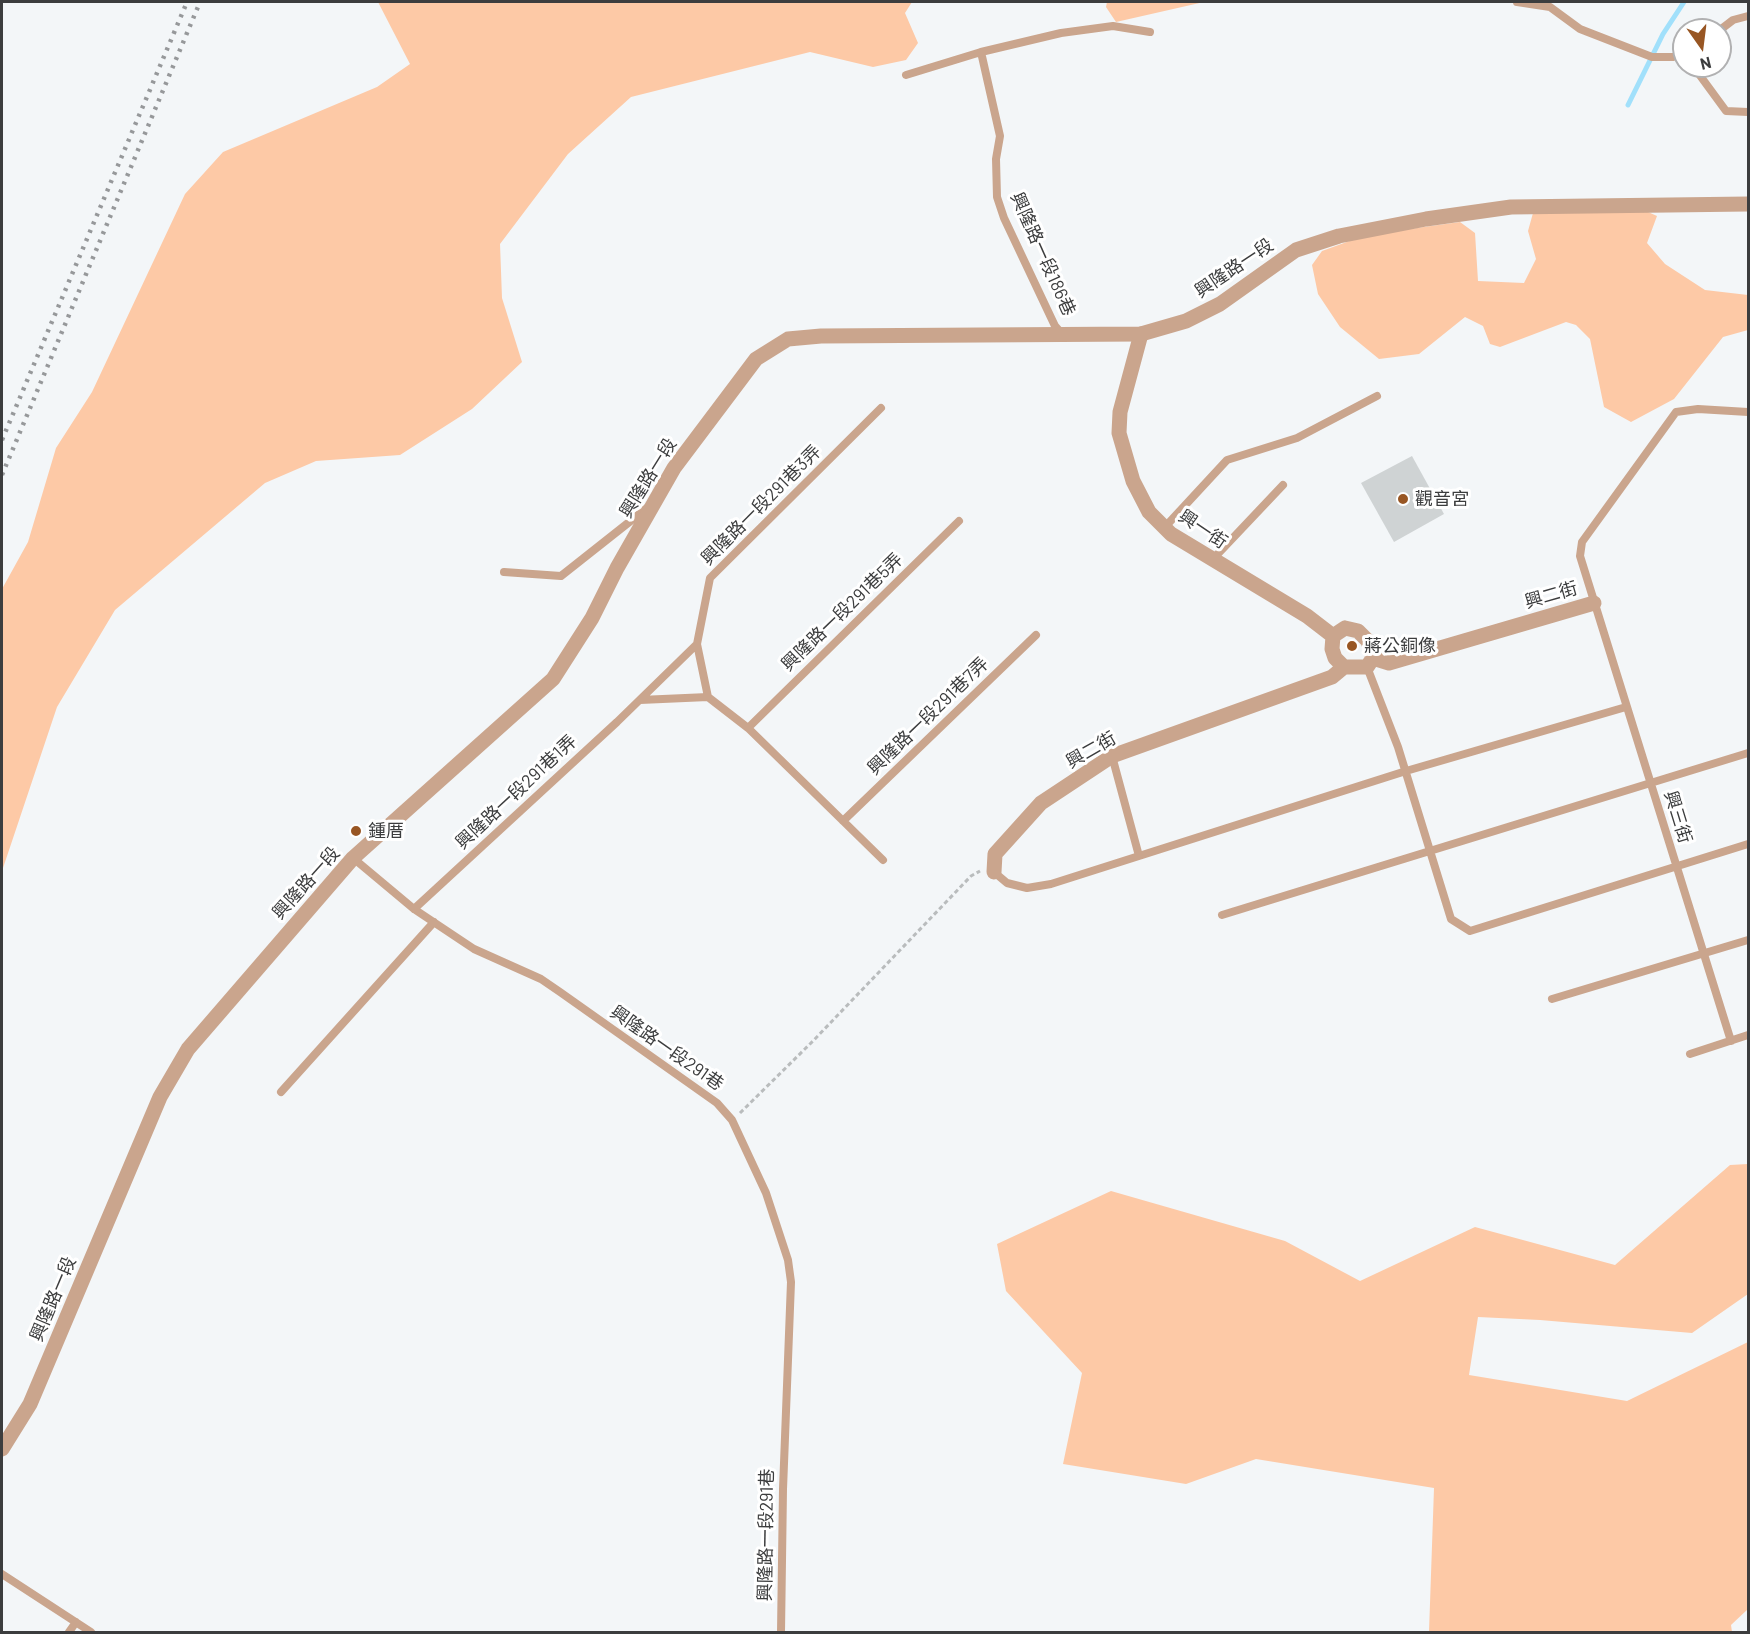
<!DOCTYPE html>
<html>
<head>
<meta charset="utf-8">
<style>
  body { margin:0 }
  #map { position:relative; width:1750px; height:1634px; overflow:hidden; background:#f3f6f8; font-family:Barlow,sans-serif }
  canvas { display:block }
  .frame { position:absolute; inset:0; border:3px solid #3c3d3e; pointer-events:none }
  .north { position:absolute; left:1672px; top:18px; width:60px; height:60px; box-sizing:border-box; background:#fff; border:2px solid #b1b1b2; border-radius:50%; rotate:166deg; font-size:16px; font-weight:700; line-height:24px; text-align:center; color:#3c3d3e }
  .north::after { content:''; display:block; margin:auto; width:21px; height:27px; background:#985623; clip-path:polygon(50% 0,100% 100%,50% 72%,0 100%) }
</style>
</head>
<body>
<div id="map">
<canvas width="1750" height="1634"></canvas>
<div class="frame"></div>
<div class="north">N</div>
</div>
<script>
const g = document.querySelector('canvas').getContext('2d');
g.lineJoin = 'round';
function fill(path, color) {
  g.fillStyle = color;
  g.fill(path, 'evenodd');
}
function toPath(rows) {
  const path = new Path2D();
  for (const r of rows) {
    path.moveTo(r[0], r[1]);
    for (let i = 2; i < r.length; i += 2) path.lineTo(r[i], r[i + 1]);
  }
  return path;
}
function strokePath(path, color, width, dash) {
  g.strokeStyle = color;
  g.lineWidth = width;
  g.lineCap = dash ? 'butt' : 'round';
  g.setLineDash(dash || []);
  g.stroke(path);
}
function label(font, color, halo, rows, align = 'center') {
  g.font = font + ' Barlow,"Noto Sans TC",sans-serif';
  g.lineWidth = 6;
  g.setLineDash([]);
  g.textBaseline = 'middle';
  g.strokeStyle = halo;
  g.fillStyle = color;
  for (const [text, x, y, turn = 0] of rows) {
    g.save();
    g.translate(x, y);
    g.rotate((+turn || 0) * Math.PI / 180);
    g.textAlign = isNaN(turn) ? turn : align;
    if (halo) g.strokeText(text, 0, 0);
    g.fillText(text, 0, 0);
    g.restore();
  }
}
const green = toPath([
  [378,2,912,2,905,13,918,43,906,60,873,67,810,52,631,97,568,154,500,244,502,298,522,362,472,409,400,455,316,461,265,483,115,610,57,707,2,871,2,589,28,542,56,448,92,392,185,194,223,152,377,87,410,64],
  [1107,2,1204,2,1116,22,1106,7],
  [1648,212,1657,216,1647,243,1665,264,1705,290,1748,295,1748,330,1723,337,1674,399,1631,422,1604,407,1590,339,1576,325,1566,322,1500,347,1490,344,1483,326,1465,317,1419,354,1379,359,1340,327,1318,294,1312,265,1322,251,1366,235,1460,222,1475,233,1478,281,1524,283,1536,259,1528,231,1533,213],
  [1748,1164,1748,1294,1692,1333,1540,1320,1478,1317,1469,1375,1627,1401,1748,1342,1748,1609,1731,1625,1732,1632,1429,1632,1434,1488,1256,1459,1186,1484,1063,1464,1082,1373,1006,1291,997,1244,1111,1191,1285,1241,1360,1281,1475,1227,1615,1265,1730,1165]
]);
const stream = toPath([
  [1628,105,1663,34,1684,2]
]);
const building = toPath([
  [1412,456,1444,514,1394,542,1361,483]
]);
const path = toPath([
  [740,1113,813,1041,971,876,980,871]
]);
const service = toPath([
  [1517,2,1550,7,1580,29,1652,57,1673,57,1684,53],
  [1720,30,1733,20,1748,16],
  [981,52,1061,33,1113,26,1150,32],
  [1693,66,1726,111,1748,112],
  [906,75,981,52,1000,136,996,159,997,197,1004,218,1055,326,1062,334],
  [1165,527,1227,460,1297,438,1377,396],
  [1213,559,1283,485],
  [504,572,561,576,647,508],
  [697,644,710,578,881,408],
  [1367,667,1398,747,1451,919,1470,931,1748,844],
  [640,700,708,697,748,728,883,860],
  [748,728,959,521],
  [1112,756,1139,856],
  [843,821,1036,635],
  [353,858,414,909,474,949,541,979,560,992,717,1103,732,1120,766,1193,788,1260,791,1282,783,1489,781,1632],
  [994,872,1007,883,1027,888,1051,884,1406,771,1626,707],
  [414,909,617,722,697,644,708,697],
  [1222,915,1748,753],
  [1552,999,1748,940],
  [1731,1041,1580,556,1582,542,1676,412,1698,409,1748,412],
  [1690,1054,1748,1035],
  [281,1092,434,922],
  [2,1574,91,1632],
  [69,1632,76,1622]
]);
const minor = toPath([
  [1141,334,1120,412,1119,433,1133,481,1149,512,1171,534,1307,616,1333,636],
  [1345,628,1358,631,1368,641,1373,658,1367,667,1344,667,1335,658,1332,649,1333,636,1345,628],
  [1373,658,1389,663,1594,603],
  [994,872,995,854,1041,803,1112,756,1332,677,1344,667]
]);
const tertiary = toPath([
  [2,1449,30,1404,160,1097,188,1049,353,858,553,679,592,618,617,568,674,468,756,359,788,339,821,336,1141,334,1186,321,1220,304,1296,250,1339,236,1426,219,1511,207,1748,204]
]);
const rail = toPath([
  [2,440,187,2],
  [2,475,200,2]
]);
const markers = [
  [1403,499,6,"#985623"],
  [1352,646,6,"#985623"],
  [356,831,6,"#985623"]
];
const streetNames = [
  ["興隆路一段186巷",1043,254,66],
  ["興隆路一段",1234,268,-34],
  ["興隆路一段",648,478,-58],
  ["興隆路一段291巷3弄",761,505,-45],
  ["興一街",1203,529,34],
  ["興二街",1551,595,-16],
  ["興隆路一段291巷5弄",842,612,-44],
  ["興隆路一段291巷7弄",928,716,-44],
  ["興二街",1091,750,-30],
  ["興隆路一段291巷1弄",516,792,-43],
  ["興三街",1678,817,73],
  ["興隆路一段",306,883,-48],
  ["興隆路一段291巷",667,1048,35],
  ["興隆路一段",53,1299,-67],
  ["興隆路一段291巷",766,1535,-89]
];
const poiNames = [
  ["觀音宮",1415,499],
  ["蔣公銅像",1364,646],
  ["鍾厝",368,831]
];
fill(green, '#fdc9a6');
strokePath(stream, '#a1e0fb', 5);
fill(building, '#cfd3d4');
strokePath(path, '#b9bcbd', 3, [4.5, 3]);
strokePath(service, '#caa58d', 8);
strokePath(minor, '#caa58d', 15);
strokePath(tertiary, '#caa58d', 15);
strokePath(rail, '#96989a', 4.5, [3, 6]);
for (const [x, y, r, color] of markers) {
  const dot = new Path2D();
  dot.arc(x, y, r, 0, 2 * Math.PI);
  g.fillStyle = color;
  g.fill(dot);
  strokePath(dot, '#fff', 2);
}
label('18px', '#3c3d3e', '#fff', streetNames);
label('18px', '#3c3d3e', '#fff', poiNames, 'left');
</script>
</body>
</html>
